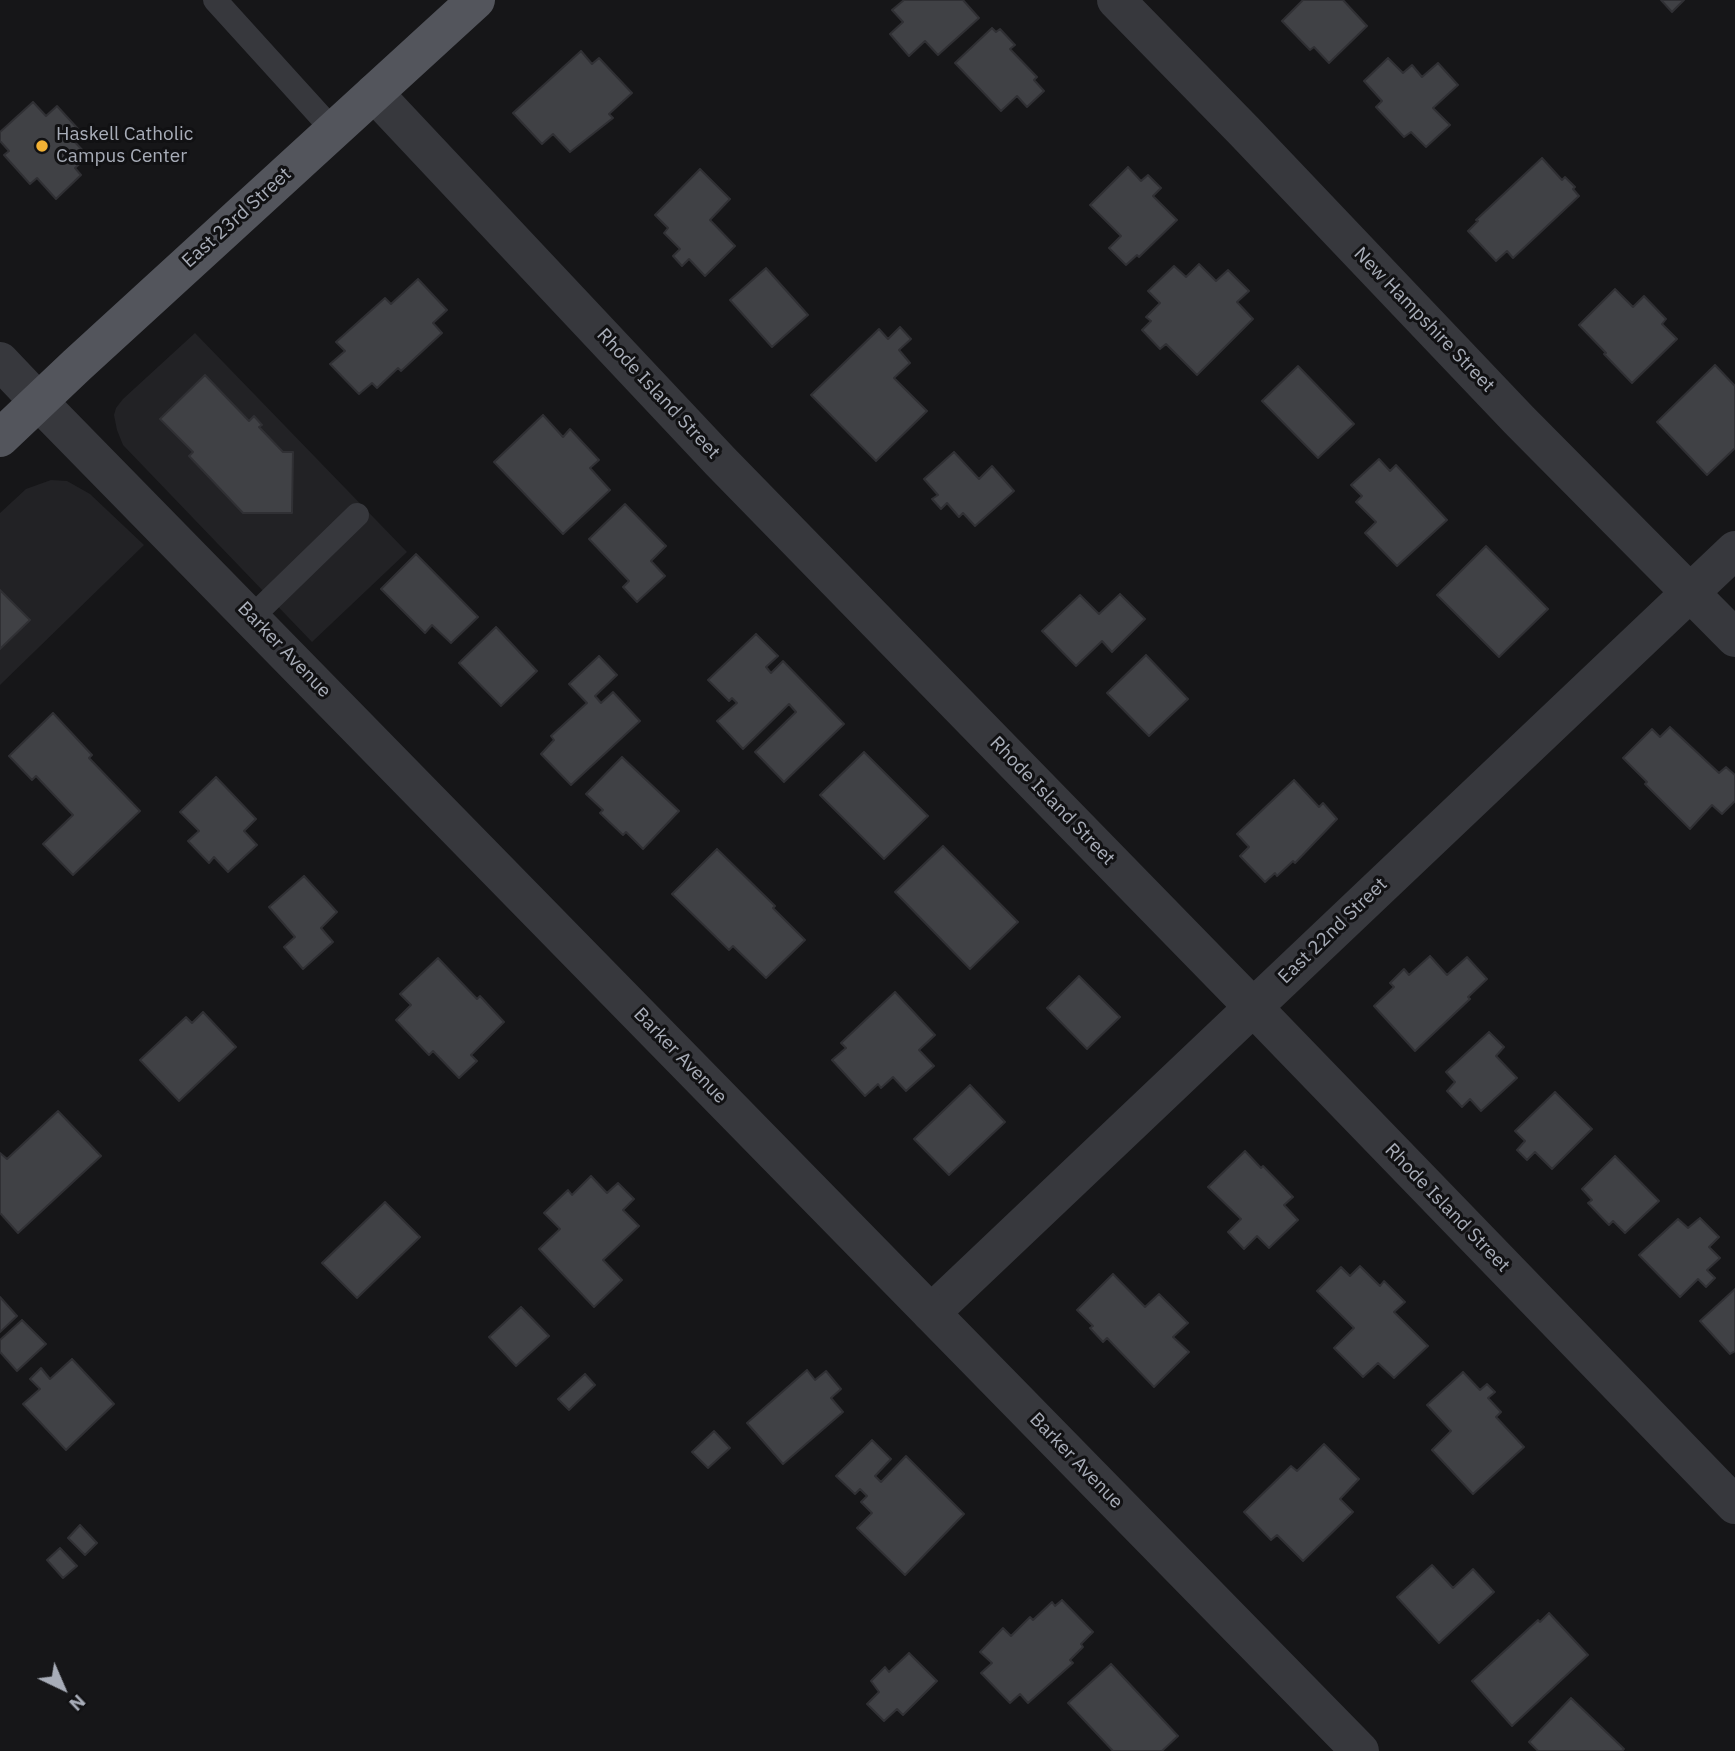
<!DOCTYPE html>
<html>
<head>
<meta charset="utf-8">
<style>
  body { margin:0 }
  #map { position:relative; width:1735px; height:1751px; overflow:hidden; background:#161618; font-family:"IBM Plex Sans",sans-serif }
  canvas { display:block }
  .north { position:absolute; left:28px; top:1653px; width:70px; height:70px; -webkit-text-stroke:5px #111113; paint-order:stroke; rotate:136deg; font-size:19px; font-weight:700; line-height:28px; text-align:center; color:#a8adb8 }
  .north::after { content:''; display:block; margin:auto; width:24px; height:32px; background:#a8adb8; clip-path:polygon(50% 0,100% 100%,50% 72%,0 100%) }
</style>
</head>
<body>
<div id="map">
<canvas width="1735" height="1751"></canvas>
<div class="north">N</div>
</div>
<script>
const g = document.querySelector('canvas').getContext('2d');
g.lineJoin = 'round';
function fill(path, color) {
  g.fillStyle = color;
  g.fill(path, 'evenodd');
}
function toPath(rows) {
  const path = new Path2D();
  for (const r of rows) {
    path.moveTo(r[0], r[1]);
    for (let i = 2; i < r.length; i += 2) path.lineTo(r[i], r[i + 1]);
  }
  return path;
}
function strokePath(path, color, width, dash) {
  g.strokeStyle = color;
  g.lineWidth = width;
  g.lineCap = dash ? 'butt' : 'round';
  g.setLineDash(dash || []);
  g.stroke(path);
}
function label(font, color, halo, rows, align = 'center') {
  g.font = font + ' "IBM Plex Sans",sans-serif';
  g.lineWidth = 6;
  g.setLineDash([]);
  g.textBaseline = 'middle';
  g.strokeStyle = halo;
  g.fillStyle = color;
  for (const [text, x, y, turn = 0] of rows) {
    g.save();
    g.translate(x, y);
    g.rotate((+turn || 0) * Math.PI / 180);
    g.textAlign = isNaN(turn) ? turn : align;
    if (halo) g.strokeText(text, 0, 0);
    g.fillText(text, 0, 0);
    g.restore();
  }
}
const built = toPath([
  [195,333,407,552,312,642,123,445,117,430,114,415,116,408,123,399],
  [51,480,67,481,90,494,144,545,0,685,0,513,26,489]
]);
const building = toPath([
  [904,0,963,0,979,18,938,55,925,41,909,56,890,34,903,22,892,10,904,0],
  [1303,0,1343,0,1367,26,1329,63,1314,47,1310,50,1282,21,1303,0],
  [1661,0,1684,0,1672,12,1661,0],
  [992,28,996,32,1000,29,1015,45,1010,49,1037,77,1034,80,1044,91,1027,107,1017,96,1001,111,955,63,992,28],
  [581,51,592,64,599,58,632,93,609,114,613,118,570,152,553,134,542,144,513,113,581,51],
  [1388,58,1403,73,1412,65,1422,77,1438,63,1458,85,1433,108,1450,125,1426,147,1411,132,1404,137,1376,107,1382,101,1364,81,1388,58],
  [33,102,46,116,57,106,79,130,71,138,88,156,75,168,81,175,56,199,37,178,30,184,4,155,9,151,0,141,0,132,33,102],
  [1542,158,1562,180,1565,177,1575,187,1573,189,1579,196,1513,258,1507,251,1496,261,1468,231,1478,221,1476,220,1542,158],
  [1128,167,1141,181,1148,175,1161,188,1153,196,1177,220,1139,257,1137,255,1126,265,1109,248,1121,236,1090,205,1128,167],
  [700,169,730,199,710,220,735,246,705,276,689,259,682,266,673,256,680,249,664,233,668,228,655,215,700,169],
  [1199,264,1216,281,1228,270,1249,291,1237,302,1253,319,1197,375,1166,344,1160,349,1142,330,1151,321,1146,317,1160,303,1148,291,1174,266,1186,277,1199,264],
  [766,268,808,315,772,347,730,300,766,268],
  [418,279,447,310,433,323,442,333,401,371,398,368,377,388,372,383,359,394,330,364,345,351,336,342,385,298,391,304,418,279],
  [1615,289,1633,307,1644,296,1666,319,1662,324,1677,339,1632,383,1604,354,1606,353,1579,325,1615,289],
  [900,327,911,339,899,350,910,363,894,378,927,411,876,461,811,395,879,329,888,339,900,327],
  [1715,365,1735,386,1735,448,1707,475,1657,422,1715,365],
  [1298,366,1354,424,1318,458,1262,401,1298,366],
  [205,375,249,421,254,416,262,425,259,427,283,452,293,452,292,513,243,513,189,456,193,452,160,419,205,375],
  [543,415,563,437,570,429,599,460,590,468,610,490,563,534,494,462,543,415],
  [954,452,979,479,992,466,1014,491,975,526,963,513,959,517,947,503,941,509,932,499,938,495,924,479,954,452],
  [1379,459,1390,471,1396,465,1447,520,1397,566,1365,533,1376,522,1356,502,1362,496,1351,485,1379,459],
  [625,504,666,546,651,561,665,576,637,602,623,587,629,581,589,539,625,504],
  [1486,546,1548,609,1499,657,1437,595,1486,546],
  [416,554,478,617,451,643,432,625,425,633,381,589,416,554],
  [0,590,30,620,0,649,0,590],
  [1120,594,1145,619,1112,652,1102,641,1076,666,1042,631,1080,595,1099,614,1120,594],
  [496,627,537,671,501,706,459,663,496,627],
  [756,634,778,656,766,667,771,673,783,661,844,724,784,782,755,752,796,712,789,704,743,749,717,721,737,703,732,698,729,701,708,680,756,634],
  [1146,655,1188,699,1149,736,1107,693,1146,655],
  [599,656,617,675,595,696,601,703,613,692,640,721,571,785,541,754,554,740,551,736,587,703,569,684,599,656],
  [53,713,92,755,89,758,140,811,73,875,43,844,73,815,36,776,32,780,9,756,53,713],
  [1670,727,1719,773,1726,767,1735,775,1735,801,1722,814,1712,805,1690,829,1645,784,1647,782,1623,758,1652,729,1660,737,1670,727],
  [864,752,928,816,884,859,820,795,864,752],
  [622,757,679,811,643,849,626,832,623,835,600,813,603,810,586,794,622,757],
  [216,777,256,819,244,831,257,845,228,872,214,857,209,863,188,841,199,831,180,812,216,777],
  [1294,780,1319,807,1323,803,1337,819,1295,863,1293,861,1277,876,1275,873,1265,882,1240,856,1249,847,1237,834,1294,780],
  [943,846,1018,922,970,969,895,892,943,846],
  [717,849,775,906,773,908,805,940,766,978,733,946,729,950,672,894,717,849],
  [304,876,337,912,321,928,333,942,303,969,284,947,295,937,269,907,304,876],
  [1430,956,1447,975,1467,957,1487,979,1468,997,1470,999,1415,1051,1374,1006,1394,987,1390,983,1404,969,1409,975,1430,956],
  [438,958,477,999,480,996,504,1022,471,1055,477,1061,459,1078,433,1051,429,1055,396,1020,411,1005,400,994,438,958],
  [1079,976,1120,1017,1087,1049,1047,1008,1079,976],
  [895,992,935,1035,919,1050,934,1066,906,1091,893,1077,881,1088,878,1084,865,1096,832,1060,846,1048,841,1043,895,992],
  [203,1012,236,1047,179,1101,140,1060,186,1017,192,1023,203,1012],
  [1489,1032,1504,1047,1496,1056,1517,1078,1481,1111,1470,1099,1462,1107,1447,1091,1455,1082,1446,1072,1489,1032],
  [970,1085,1005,1122,949,1175,914,1139,970,1085],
  [1555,1092,1592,1129,1552,1169,1535,1152,1527,1160,1517,1150,1525,1141,1515,1131,1555,1092],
  [58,1111,101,1156,18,1233,0,1213,0,1153,7,1159,58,1111],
  [1245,1151,1261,1168,1263,1166,1293,1197,1284,1205,1298,1220,1269,1248,1257,1236,1244,1249,1228,1232,1241,1219,1208,1187,1245,1151],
  [1615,1156,1659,1201,1625,1233,1613,1221,1609,1225,1588,1203,1592,1200,1582,1189,1615,1156],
  [591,1176,607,1193,618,1183,634,1199,623,1210,639,1226,603,1260,622,1280,594,1307,539,1249,560,1229,544,1213,568,1190,572,1195,591,1176],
  [385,1202,420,1237,357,1298,322,1263,385,1202],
  [1700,1218,1719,1237,1709,1247,1720,1258,1707,1270,1715,1278,1706,1287,1698,1279,1680,1297,1639,1255,1678,1219,1688,1228,1700,1218],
  [1360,1266,1380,1286,1384,1281,1405,1302,1394,1312,1428,1346,1394,1378,1378,1363,1363,1377,1334,1348,1354,1328,1317,1291,1341,1267,1350,1276,1360,1266],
  [1113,1274,1145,1307,1159,1294,1188,1323,1173,1337,1189,1352,1154,1387,1107,1338,1103,1342,1090,1328,1093,1326,1077,1310,1113,1274],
  [1735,1289,1735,1351,1730,1354,1700,1321,1735,1289],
  [0,1297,17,1316,0,1332,0,1297],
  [521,1307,549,1336,516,1366,489,1337,521,1307],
  [22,1320,46,1344,17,1371,0,1352,0,1340,22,1320],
  [72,1359,114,1404,66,1450,23,1404,40,1389,30,1379,41,1368,50,1379,72,1359],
  [807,1370,815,1380,826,1371,841,1389,831,1398,843,1412,783,1464,747,1423,807,1370],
  [1463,1372,1480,1390,1487,1384,1495,1392,1488,1398,1501,1412,1496,1417,1524,1447,1473,1494,1432,1450,1451,1431,1427,1405,1463,1372],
  [585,1374,595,1385,569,1410,558,1399,585,1374],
  [714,1431,730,1448,708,1468,692,1452,714,1431],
  [872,1440,891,1459,875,1476,881,1482,906,1456,964,1514,905,1575,857,1528,872,1513,861,1502,867,1496,860,1489,855,1494,836,1476,872,1440],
  [1324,1444,1359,1479,1340,1499,1353,1512,1303,1561,1277,1535,1271,1540,1244,1512,1291,1466,1297,1471,1324,1444],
  [80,1525,97,1543,85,1555,68,1538,80,1525],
  [60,1548,77,1566,63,1578,47,1560,60,1548],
  [1432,1565,1453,1588,1473,1569,1494,1592,1439,1643,1397,1597,1432,1565],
  [1062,1600,1093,1632,1081,1644,1083,1647,1070,1660,1073,1663,1028,1703,1020,1694,1010,1703,981,1673,992,1663,980,1652,1003,1628,1011,1636,1030,1617,1033,1620,1052,1602,1055,1606,1062,1600],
  [1549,1613,1588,1655,1512,1726,1472,1681,1538,1620,1540,1622,1549,1613],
  [909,1653,937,1681,903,1715,897,1709,884,1721,867,1704,879,1692,871,1681,885,1667,889,1672,909,1653],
  [1111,1664,1178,1736,1162,1751,1113,1751,1068,1703,1111,1664],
  [1571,1698,1624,1749,1622,1751,1538,1751,1529,1742,1571,1698]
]);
const service = toPath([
  [215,0,333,130],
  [252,617,357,515]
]);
const minor = toPath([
  [1116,0,1245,132,1519,420,1735,638],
  [374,93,720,461,1253,1007,1735,1505],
  [0,361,38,401],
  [931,1313,1735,550]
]);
const tertiary = toPath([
  [38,401,1360,1751]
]);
const primary = toPath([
  [0,438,77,365,476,0]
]);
const markers = [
  [42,146,7,"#f2b134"]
];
const poiNames = [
  ["Haskell Catholic",56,135],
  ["Campus Center",56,157]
];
const streetNames = [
  ["East 23rd Street",237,218,-42],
  ["New Hampshire Street",1424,320,46],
  ["Rhode Island Street",658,394,47],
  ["Barker Avenue",284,650,46],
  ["Rhode Island Street",1052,801,46],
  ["East 22nd Street",1333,931,-44],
  ["Barker Avenue",680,1056,46],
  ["Rhode Island Street",1447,1208,46],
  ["Barker Avenue",1076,1461,46]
];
fill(built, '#222225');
fill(building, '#404145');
strokePath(building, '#303034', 2);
strokePath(service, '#37383d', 24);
strokePath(minor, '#37383d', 38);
strokePath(tertiary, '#37383d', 38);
strokePath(primary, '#53555c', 38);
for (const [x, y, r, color] of markers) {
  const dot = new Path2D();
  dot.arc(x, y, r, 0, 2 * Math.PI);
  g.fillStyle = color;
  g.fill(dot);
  strokePath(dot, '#111113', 2.5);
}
label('19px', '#a8adb8', '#111113', poiNames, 'left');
label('19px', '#a8adb8', '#111113', streetNames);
</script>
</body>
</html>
